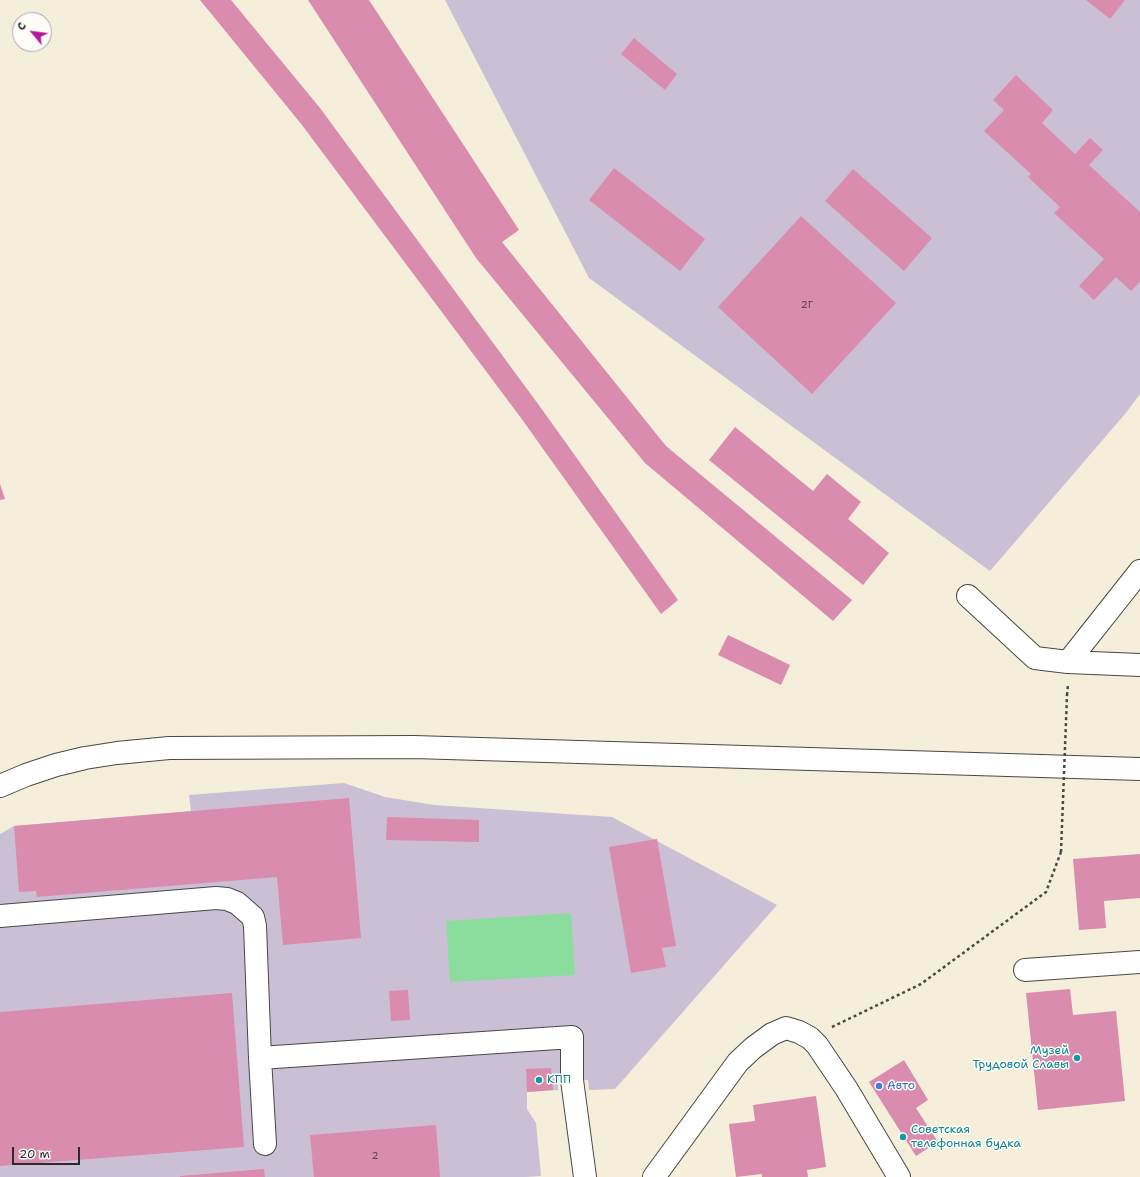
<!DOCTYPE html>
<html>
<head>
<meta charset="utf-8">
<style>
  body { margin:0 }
  #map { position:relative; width:1140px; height:1177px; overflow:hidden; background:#f4eeda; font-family:"Shantell Sans",sans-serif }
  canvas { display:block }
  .north { position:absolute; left:12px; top:12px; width:40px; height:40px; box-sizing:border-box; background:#fdfcf7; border:1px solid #a9a8a5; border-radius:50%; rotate:299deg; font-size:11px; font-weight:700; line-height:16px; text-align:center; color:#2b2b2b }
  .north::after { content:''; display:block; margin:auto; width:14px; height:18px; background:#b5179e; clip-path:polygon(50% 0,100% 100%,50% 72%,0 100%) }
  .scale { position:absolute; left:12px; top:1147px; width:68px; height:18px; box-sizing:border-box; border:2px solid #2b2b2b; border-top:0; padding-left:5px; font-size:12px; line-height:14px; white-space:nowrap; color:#2b2b2b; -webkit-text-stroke:3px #fdfcf7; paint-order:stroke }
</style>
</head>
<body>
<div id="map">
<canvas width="1140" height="1177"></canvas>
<div class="north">С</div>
<div class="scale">20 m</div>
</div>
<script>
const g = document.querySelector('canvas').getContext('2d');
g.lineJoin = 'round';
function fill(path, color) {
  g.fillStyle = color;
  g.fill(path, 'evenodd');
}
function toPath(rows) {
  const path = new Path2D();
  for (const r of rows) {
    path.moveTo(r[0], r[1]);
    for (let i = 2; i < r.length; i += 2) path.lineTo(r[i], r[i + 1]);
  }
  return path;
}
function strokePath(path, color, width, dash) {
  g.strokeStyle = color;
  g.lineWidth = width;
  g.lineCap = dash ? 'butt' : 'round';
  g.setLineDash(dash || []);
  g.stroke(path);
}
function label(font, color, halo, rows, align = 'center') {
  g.font = font + ' "Shantell Sans",sans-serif';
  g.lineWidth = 3;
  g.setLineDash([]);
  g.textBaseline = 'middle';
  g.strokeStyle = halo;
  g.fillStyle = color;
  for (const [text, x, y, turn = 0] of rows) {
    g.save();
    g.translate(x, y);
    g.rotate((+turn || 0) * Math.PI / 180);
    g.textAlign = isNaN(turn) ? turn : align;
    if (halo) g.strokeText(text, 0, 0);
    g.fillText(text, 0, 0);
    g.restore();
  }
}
const industrial = toPath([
  [445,0,1140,0,1140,394,1125,414,990,571,589,278],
  [344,783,385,797,434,805,612,817,777,905,615,1089,589,1090,588,1080,572,1080,558,1081,558,1090,527,1092,527,1109,536,1123,541,1176,526,1177,0,1177,0,834,14,826,191,811,189,795]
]);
const green = toPath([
  [571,913,575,975,450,982,446,921]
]);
const building = toPath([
  [200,0,231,0,320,108,541,408,678,600,661,614,521,418,302,125],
  [308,0,369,0,519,230,502,242,666,446,852,600,833,621,645,463,476,258],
  [1086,0,1125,0,1110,19],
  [634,38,677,74,665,90,621,54],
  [1016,75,1053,110,1042,123,1075,154,1090,138,1103,150,1089,165,1140,212,1140,282,1131,291,1116,277,1094,300,1079,286,1104,259,1054,213,1060,207,1028,177,1031,174,984,131,1004,110,993,100],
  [614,168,705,239,680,271,589,200],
  [853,169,932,238,904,271,825,201],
  [801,216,896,303,812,394,718,307],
  [735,427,813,491,827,474,861,502,848,519,889,553,863,585,709,460],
  [0,484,5,499,0,500],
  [728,635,790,665,781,685,718,655],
  [349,798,361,938,283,945,277,877,37,897,36,891,19,892,14,826],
  [387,817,479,820,479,842,386,840],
  [657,839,676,946,662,948,666,967,631,973,609,847],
  [1140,854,1140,898,1104,901,1106,928,1079,930,1073,859],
  [1070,989,1073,1015,1116,1011,1125,1101,1038,1110,1026,993],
  [408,990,410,1020,391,1021,389,991],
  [232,993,244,1147,0,1166,0,1012],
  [904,1060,928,1100,916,1108,938,1142,916,1156,869,1082],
  [551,1068,553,1090,527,1092,526,1069],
  [816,1096,826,1167,807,1170,808,1177,762,1177,762,1174,736,1177,729,1124,755,1121,753,1105],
  [436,1125,440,1177,314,1177,310,1135],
  [264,1169,265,1177,180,1177,180,1176]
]);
const path = toPath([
  [1067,695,1068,685],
  [832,1027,921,984,1046,892,1061,852]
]);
const minor = toPath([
  [968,596,1035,658,1068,662,1140,665],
  [1068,662,1140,571],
  [0,786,26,775,56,765,85,758,117,753,169,748,414,747,1140,769],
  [0,916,216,898,227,899,237,903,253,917,255,926,260,1058],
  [1025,970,1140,962],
  [265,1144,260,1058,572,1037,572,1080,585,1177],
  [654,1177,738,1062,753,1048,772,1034,786,1028,799,1032,810,1038,817,1045,846,1088,899,1177]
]);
const pathBridge = toPath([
  [1061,852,1067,695]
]);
const markers = [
  [1077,1058,4,"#0f9aa8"],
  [539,1080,4,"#0f9aa8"],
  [879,1086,4,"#3f7fe0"],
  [903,1137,4,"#0f9aa8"]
];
const numberNames = [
  ["2Г",807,305],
  ["2",375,1156]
];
const cultureNames = [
  ["Музей",1069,1051,"right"],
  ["Трудовой Славы",1069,1065,"right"],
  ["КПП",547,1080],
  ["Советская",911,1130],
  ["телефонная будка",911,1144]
];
const shopNames = [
  ["Авто",887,1086]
];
fill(industrial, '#cbbfd5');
fill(green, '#8bdd9d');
fill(building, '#da8cae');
strokePath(minor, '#494845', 24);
strokePath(path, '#494845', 2.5, [3, 3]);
strokePath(minor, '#fff', 22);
strokePath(pathBridge, '#494845', 2.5, [3, 3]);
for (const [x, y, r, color] of markers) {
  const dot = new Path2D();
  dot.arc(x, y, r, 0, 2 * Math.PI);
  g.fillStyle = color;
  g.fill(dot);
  strokePath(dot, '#fdfcf7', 1.5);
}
label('10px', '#57434c', null, numberNames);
label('12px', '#0d838f', '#fdfcf7', cultureNames, 'left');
label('12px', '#366cbe', '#fdfcf7', shopNames, 'left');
</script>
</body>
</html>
